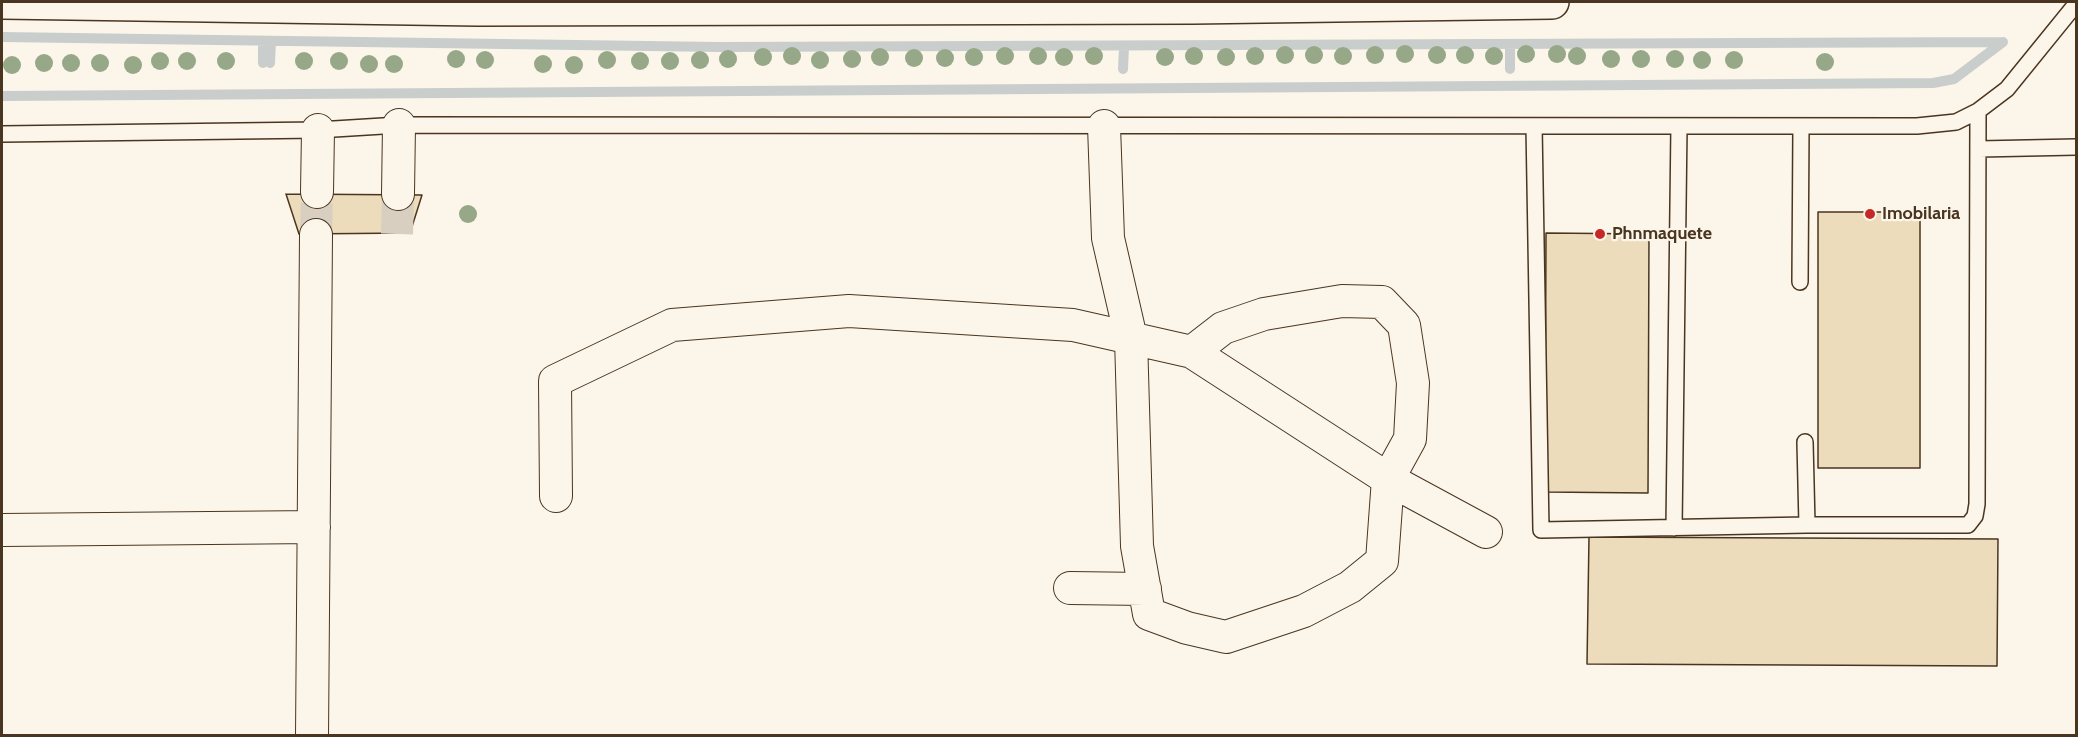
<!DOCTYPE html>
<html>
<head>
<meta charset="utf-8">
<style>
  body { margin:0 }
  #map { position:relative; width:2078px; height:737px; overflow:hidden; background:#fbf6e9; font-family:Cabin,sans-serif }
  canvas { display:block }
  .frame { position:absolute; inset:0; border:3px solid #4a3520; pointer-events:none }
</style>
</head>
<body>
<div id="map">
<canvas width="2078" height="737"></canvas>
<div class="frame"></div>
</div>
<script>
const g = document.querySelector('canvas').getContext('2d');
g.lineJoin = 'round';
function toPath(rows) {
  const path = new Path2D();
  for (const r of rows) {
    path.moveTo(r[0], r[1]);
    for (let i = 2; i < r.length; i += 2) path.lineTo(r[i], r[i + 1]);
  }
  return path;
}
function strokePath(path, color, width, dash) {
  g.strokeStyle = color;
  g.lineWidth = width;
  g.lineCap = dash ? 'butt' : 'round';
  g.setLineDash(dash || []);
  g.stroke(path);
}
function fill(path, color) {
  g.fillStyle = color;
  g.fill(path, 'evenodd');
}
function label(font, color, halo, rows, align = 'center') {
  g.font = font + ' Cabin,sans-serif';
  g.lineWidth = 4.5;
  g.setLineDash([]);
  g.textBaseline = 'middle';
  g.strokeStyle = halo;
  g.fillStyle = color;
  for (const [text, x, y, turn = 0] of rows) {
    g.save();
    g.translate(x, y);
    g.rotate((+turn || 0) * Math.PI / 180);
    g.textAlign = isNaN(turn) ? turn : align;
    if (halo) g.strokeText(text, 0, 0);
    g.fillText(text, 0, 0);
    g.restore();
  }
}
const stream = toPath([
  [2,37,719,47,2003,42],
  [263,63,263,41],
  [270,63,271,41],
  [1123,69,1124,47],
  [1510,69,1510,46],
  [2,96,1933,83,1954,79,2003,42]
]);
const building = toPath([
  [286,194,422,195,410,233,299,234,286,194],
  [1818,212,1920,212,1920,468,1818,468,1818,212],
  [1546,233,1649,234,1648,493,1545,492,1546,233],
  [1589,537,1998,539,1997,666,1587,664,1589,537]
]);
const minorTunnel = toPath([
  [397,234,398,194],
  [316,235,317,192]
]);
const service = toPath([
  [1534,126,1541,530,1807,525,1968,525,1975,516,1977,504,1978,111],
  [2,134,318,130,399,125,1917,126,1956,122,1978,111,2007,89,2076,4],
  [1979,149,2076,147],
  [1800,282,1801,126],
  [1805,442,1807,525],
  [1674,528,1679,126]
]);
const minor = toPath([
  [1104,126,1108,238,1131,338,1137,546,1149,614,1187,628,1226,637,1304,611,1350,587,1382,561,1388,479,1410,439,1413,383,1404,325,1382,302,1342,301,1264,314,1223,328,1192,352],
  [317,192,318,130],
  [398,194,399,125],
  [556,496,555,381,672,325,849,311,1073,325,1192,352,1388,479,1486,532],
  [2,530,314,527],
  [1070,588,1145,589],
  [312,736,316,235]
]);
const motorway = toPath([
  [2,2,478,9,1193,7,1552,2]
]);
const trees = [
  [1405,54],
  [1526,54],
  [1557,54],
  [1285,55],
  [1314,55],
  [1375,55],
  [1437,55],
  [1465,55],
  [792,56],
  [1005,56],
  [1038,56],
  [1094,56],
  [1194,56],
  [1255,56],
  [1343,56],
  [1494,56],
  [1577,56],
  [763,57],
  [880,57],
  [974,57],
  [1064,57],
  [1165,57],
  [1226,57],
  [914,58],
  [945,58],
  [456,59],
  [728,59],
  [852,59],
  [1611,59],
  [1641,59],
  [1675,59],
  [485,60],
  [607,60],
  [700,60],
  [820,60],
  [1702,60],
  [1734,60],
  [160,61],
  [187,61],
  [226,61],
  [304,61],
  [339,61],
  [640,61],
  [670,61],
  [1825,62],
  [44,63],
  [71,63],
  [100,63],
  [369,64],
  [394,64],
  [543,64],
  [12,65],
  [133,65],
  [574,65],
  [468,214]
];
const markers = [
  [1870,214,6,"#c62828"],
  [1600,234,6,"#c62828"]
];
const poiNames = [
  ["Imobilaria",1882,214],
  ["Phnmaquete",1612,234]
];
strokePath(stream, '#c9cecd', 10);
fill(building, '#ecdcbc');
strokePath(building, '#4a3520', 1.5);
strokePath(minorTunnel, '#d8cfc1', 32, [32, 16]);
strokePath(service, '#4a3520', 18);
strokePath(minor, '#4a3520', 34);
strokePath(motorway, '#4a3520', 36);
strokePath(service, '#fbf6e9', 15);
strokePath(minor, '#fbf6e9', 32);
strokePath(motorway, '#fbf6e9', 33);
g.fillStyle = '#96a887';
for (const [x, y] of trees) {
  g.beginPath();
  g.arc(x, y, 9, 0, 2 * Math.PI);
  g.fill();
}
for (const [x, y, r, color] of markers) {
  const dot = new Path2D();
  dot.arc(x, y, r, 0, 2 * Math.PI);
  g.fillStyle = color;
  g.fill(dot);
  strokePath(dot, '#fbf6e9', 2);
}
label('bold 18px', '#4a3520', '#fbf6e9', poiNames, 'left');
</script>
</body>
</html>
